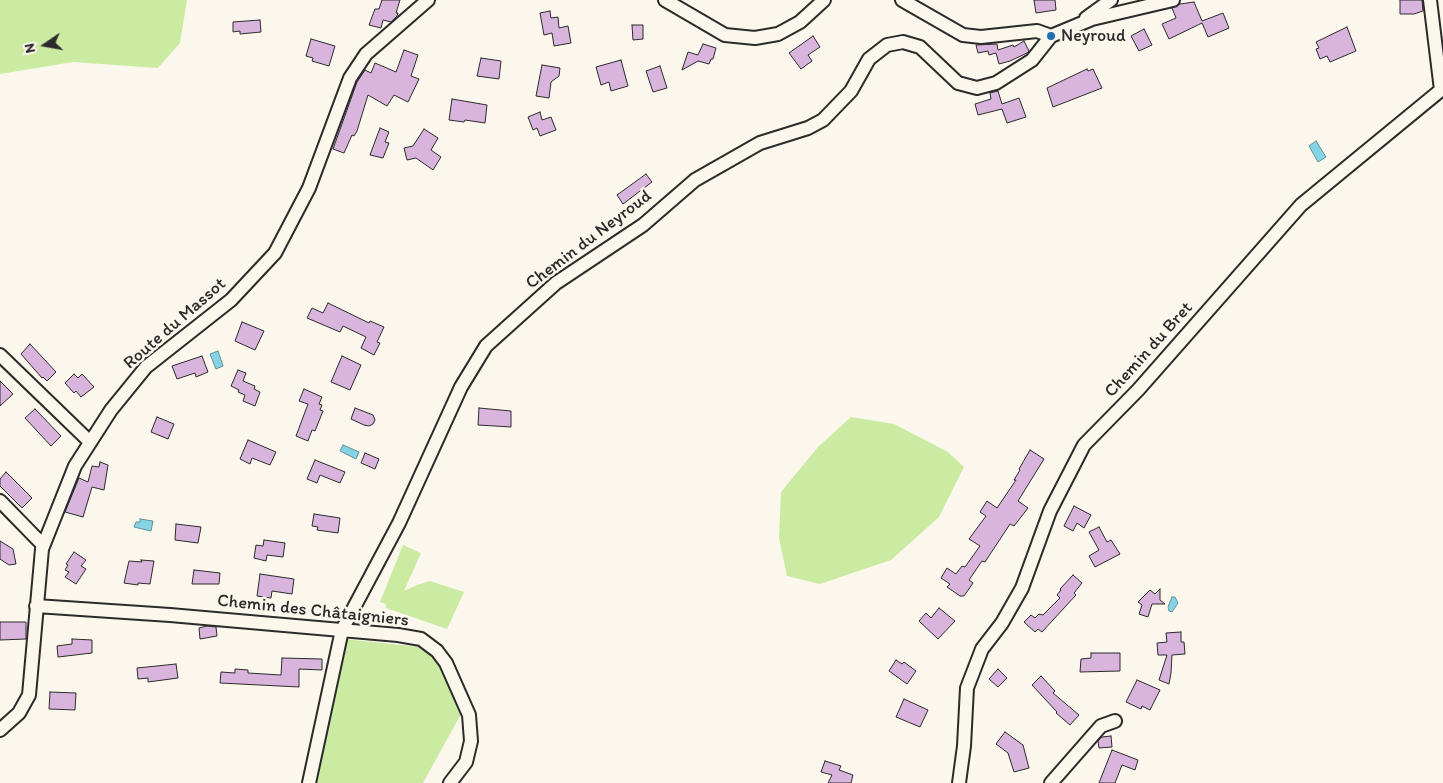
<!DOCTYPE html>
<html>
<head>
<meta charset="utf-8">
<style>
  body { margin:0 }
  #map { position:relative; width:1443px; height:783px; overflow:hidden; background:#fbf7ec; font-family:Itim,sans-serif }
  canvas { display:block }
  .north { position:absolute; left:20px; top:20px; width:50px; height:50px; -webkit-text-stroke:4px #fbf7ec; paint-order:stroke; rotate:258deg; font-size:14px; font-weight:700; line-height:20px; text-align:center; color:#2b2b2b }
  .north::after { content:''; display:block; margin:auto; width:18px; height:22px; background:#2b2b2b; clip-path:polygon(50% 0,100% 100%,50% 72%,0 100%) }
</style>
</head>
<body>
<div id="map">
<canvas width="1443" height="783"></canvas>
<div class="north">N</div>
</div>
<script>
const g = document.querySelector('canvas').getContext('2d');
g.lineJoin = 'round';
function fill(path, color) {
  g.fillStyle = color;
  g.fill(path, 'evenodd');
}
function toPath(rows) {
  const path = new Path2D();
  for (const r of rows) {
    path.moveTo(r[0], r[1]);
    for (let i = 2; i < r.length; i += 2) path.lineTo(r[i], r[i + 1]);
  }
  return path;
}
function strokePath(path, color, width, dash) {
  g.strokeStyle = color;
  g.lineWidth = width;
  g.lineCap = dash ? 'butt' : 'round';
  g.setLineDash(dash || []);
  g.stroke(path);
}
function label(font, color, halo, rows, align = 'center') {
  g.font = font + ' Itim,sans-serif';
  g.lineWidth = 5;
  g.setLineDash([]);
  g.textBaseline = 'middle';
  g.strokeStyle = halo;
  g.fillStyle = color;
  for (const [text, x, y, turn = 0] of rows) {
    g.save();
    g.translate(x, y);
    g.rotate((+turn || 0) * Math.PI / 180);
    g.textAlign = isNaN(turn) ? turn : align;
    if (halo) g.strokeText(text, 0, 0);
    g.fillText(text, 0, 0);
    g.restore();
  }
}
const green = toPath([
  [0,0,187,0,180,43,158,68,73,62,0,74],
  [851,417,894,424,948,452,964,467,939,517,891,560,820,584,787,576,779,538,781,492,818,447],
  [403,545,421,553,404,591,417,585,430,581,464,592,447,629,386,608,386,604,380,602],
  [344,639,420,647,435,658,461,714,423,783,313,783]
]);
const water = toPath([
  [1316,141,1326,157,1318,162,1309,146,1316,141],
  [218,351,223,366,216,369,210,354,218,351],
  [343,445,359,452,356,459,340,451,343,445],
  [140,519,153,521,151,531,134,527,136,522,140,522,140,519],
  [1172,597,1175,597,1178,603,1172,612,1169,611,1168,607,1172,597]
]);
const building = toPath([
  [382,0,400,0,396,13,398,13,397,16,391,22,383,20,381,28,369,25,375,9,379,9,382,0],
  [1034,0,1055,0,1056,10,1036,13,1034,0],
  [1400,0,1422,0,1423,11,1414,14,1400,14,1400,0],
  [1194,2,1202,21,1223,13,1229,28,1208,37,1202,23,1169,39,1162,24,1176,18,1172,8,1180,4,1194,2],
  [550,11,551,18,558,17,559,28,568,26,571,43,554,46,552,33,544,35,540,13,550,11],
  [260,20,261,32,240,34,240,31,233,32,233,22,260,20],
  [632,25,643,25,643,39,633,40,632,25],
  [1347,27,1356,51,1330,62,1327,56,1320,59,1316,49,1319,48,1316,42,1347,27],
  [1144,29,1152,45,1139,51,1131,36,1144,29],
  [813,36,820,47,808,55,812,61,801,69,789,53,813,36],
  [311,39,335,46,329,66,312,61,313,58,306,56,311,39],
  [1024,41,1029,51,1027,53,1010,61,999,64,996,53,989,55,988,51,978,53,976,45,997,44,998,50,1013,45,1014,47,1024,41],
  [703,44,716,48,713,59,711,59,709,64,698,61,682,70,688,52,698,55,703,44],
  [404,50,418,55,411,76,419,79,408,102,394,95,387,106,368,95,357,131,354,136,352,135,344,153,333,149,357,82,365,70,371,73,375,63,396,72,404,50],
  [481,58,501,61,499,79,477,76,481,58],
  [621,60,628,86,611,91,609,82,601,85,596,67,621,60],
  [542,65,560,68,559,76,551,82,549,98,536,96,542,65],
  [660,66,667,88,653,92,646,71,660,66],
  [1087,69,1088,71,1093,69,1102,88,1053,107,1047,88,1087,69],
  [998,91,1002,104,1019,98,1026,117,1007,123,1002,109,978,115,975,104,991,99,990,93,998,91],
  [452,99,487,105,485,123,465,120,464,122,449,120,452,99],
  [540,112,542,120,551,117,556,130,540,136,537,128,533,130,528,117,540,112],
  [380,128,389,132,385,142,389,143,383,158,370,155,380,128],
  [424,129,438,138,431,150,441,157,433,170,416,158,407,160,404,148,413,146,424,129],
  [646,174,652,182,623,204,617,195,646,174],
  [328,303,369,323,370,321,384,327,377,342,380,343,374,355,361,348,366,337,343,326,340,332,307,318,312,308,323,313,328,303],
  [242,322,264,331,255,350,235,341,242,322],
  [30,344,56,372,47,381,43,377,42,378,21,354,30,344],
  [202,356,208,372,196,377,195,373,177,379,172,366,202,356],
  [342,356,361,365,350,390,331,382,342,356],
  [238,370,246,373,243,381,255,386,254,389,260,392,255,406,243,401,245,395,238,392,239,390,231,386,238,370],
  [74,374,78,378,82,374,94,387,81,397,76,391,74,393,65,383,74,374],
  [0,381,13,394,0,406,0,381],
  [304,389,322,397,319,404,322,405,320,410,323,411,315,431,312,430,308,441,296,436,308,404,299,401,304,389],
  [355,408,373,415,375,420,373,424,369,426,364,425,351,419,355,408],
  [479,408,511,411,511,427,478,425,479,408],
  [35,409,61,436,51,446,25,418,35,409],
  [157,417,174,424,168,439,151,432,157,417],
  [248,440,276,452,270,465,252,458,250,464,240,459,248,440],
  [1030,450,1044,459,1018,501,1028,508,1014,526,1010,524,985,562,982,561,969,580,973,583,964,596,960,596,947,587,950,584,941,578,947,568,956,574,962,566,965,567,980,546,969,539,986,516,980,512,987,501,997,508,1016,480,1014,480,1020,470,1019,469,1030,450],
  [365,453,379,459,375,469,361,463,365,453],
  [315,460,345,472,340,483,320,475,317,483,307,479,315,460],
  [100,462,108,465,104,490,92,487,83,517,65,512,79,478,88,482,92,466,99,467,100,462],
  [6,472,32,498,22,508,0,486,0,479,6,472],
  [1074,506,1091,515,1084,528,1077,523,1073,531,1064,526,1074,506],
  [314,514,340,518,338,533,317,530,318,527,312,526,314,514],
  [176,524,201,527,198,543,175,540,176,524],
  [1099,527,1107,542,1111,540,1120,554,1095,567,1089,556,1099,550,1089,532,1099,527],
  [264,540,285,543,283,557,267,555,266,561,254,558,256,545,263,546,264,540],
  [0,541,13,549,16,564,9,565,0,559,0,541],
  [74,552,86,560,81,566,86,569,76,584,65,577,69,572,65,570,68,565,66,564,74,552],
  [141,560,154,561,150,584,138,583,138,585,124,583,129,561,142,562,141,560],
  [194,570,220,573,219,584,192,584,194,570],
  [260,574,294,579,292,594,272,591,271,598,257,596,260,574],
  [1073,575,1082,583,1074,593,1076,595,1042,632,1038,629,1035,632,1024,622,1031,615,1035,618,1039,614,1043,615,1060,598,1057,595,1061,590,1060,589,1073,575],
  [1160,589,1160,600,1165,604,1152,604,1148,617,1139,614,1142,605,1138,602,1150,590,1155,594,1160,589],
  [939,608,955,621,938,639,919,621,926,613,931,618,939,608],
  [0,622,26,622,26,639,0,640,0,622],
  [207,626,216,627,217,636,200,639,199,628,207,626],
  [1181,632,1181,642,1184,642,1185,654,1172,655,1171,673,1169,684,1159,680,1167,655,1158,655,1157,643,1167,642,1166,633,1181,632],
  [72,639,92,640,92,653,58,657,57,646,72,644,72,639],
  [1091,653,1120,653,1120,671,1080,672,1081,659,1091,658,1091,653],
  [282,658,322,659,322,670,299,669,299,687,220,683,221,672,235,673,235,669,248,670,248,673,281,675,282,658],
  [896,660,902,664,904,662,916,671,907,684,889,671,896,660],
  [176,664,178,678,148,682,148,678,138,679,137,668,176,664],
  [998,669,1007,678,998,687,989,679,998,669],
  [1041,676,1055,691,1053,693,1079,715,1070,725,1056,713,1057,712,1032,685,1041,676],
  [1137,680,1160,690,1150,710,1142,706,1141,709,1126,702,1137,680],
  [50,692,76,693,75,710,49,709,50,692],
  [904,699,928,710,920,727,896,717,904,699],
  [1005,732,1023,745,1029,768,1014,772,1008,753,996,744,1005,732],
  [1111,736,1112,747,1099,748,1098,741,1102,737,1111,736],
  [1112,750,1138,760,1135,770,1122,765,1115,783,1099,783,1112,750],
  [825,761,841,766,839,770,853,775,851,783,828,783,832,775,821,772,825,761]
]);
const minor = toPath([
  [665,0,725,35,755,38,778,34,800,22,824,0],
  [902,0,963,35,981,37,1037,31,1051,36,1092,19,1173,0],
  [1086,18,1111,0],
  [0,355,90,442],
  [0,501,43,545],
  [36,606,170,615,398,635,421,639,437,651,446,663,469,715,471,741,466,762,450,783],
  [0,730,19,713,29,695,42,549,75,466,111,410,146,367,231,300,275,253,309,188,350,78,366,54,428,0],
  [309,783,342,630,399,523,461,387,486,346,556,283,643,225,695,180,760,143,808,128,823,120,851,91,869,59,887,45,903,42,920,47,958,83,977,88,996,83,1032,60,1051,36],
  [959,783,964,746,967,688,982,649,1002,623,1022,588,1050,511,1084,445,1138,390,1301,205,1441,90,1430,0],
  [1051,783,1101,726,1115,721]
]);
const markers = [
  [1051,36,5,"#1f6fb2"]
];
const poiNames = [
  ["Neyroud",1061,36]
];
const streetNames = [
  ["Chemin du Neyroud",589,240,-37],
  ["Route du Massot",175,324,-41],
  ["Chemin du Bret",1149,350,-48],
  ["Chemin des Châtaigniers",313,611,6]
];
fill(green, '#cbeaa2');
fill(water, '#86d4e3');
strokePath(water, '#629099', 1);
fill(building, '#d9b4dd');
strokePath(building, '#2b2b2b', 1);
strokePath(minor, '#2b2b2b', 16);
strokePath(minor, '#fbf7ec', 12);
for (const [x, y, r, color] of markers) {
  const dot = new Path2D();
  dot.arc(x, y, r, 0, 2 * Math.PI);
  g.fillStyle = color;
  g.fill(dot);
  strokePath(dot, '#fbf7ec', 2);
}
label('18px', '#2b2b2b', '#fbf7ec', poiNames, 'left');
label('18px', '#2b2b2b', '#fbf7ec', streetNames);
</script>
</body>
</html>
